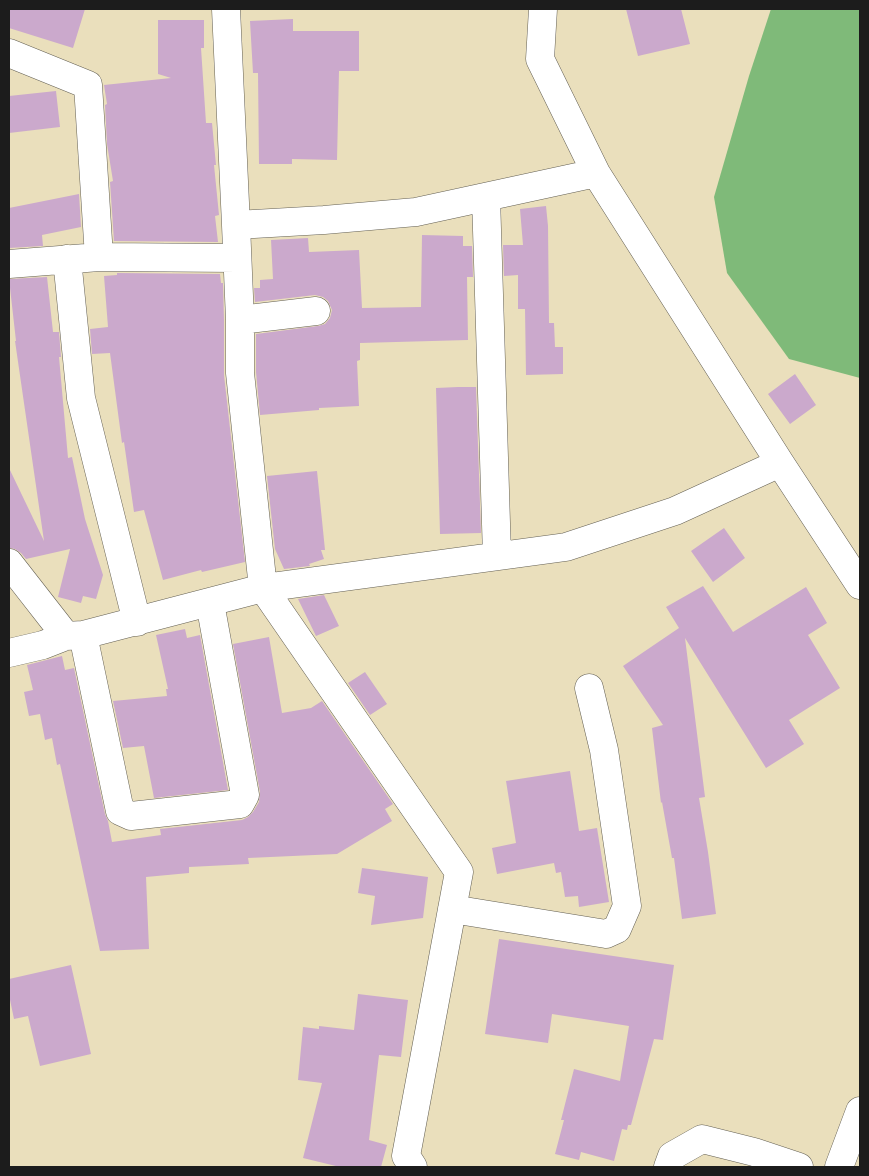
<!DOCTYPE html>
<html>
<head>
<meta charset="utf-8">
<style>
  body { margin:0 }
  #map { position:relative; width:869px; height:1176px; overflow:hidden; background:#eadfbc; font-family:"IM FELL French Canon",serif }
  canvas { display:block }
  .frame { position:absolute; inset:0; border:10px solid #1c1c1c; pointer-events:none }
</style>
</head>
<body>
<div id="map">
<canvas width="869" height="1176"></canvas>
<div class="frame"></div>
</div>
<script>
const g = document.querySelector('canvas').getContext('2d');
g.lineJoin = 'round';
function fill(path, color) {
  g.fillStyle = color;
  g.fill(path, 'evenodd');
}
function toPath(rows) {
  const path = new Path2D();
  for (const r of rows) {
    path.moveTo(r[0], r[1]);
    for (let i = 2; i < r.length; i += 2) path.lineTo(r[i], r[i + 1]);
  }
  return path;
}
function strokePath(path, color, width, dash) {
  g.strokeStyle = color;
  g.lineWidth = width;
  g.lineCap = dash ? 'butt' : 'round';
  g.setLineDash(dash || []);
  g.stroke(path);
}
const forest = toPath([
  [771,9,860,9,860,378,789,359,727,273,714,197,749,76]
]);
const building = toPath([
  [9,9,85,9,73,48,9,28],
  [626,9,681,9,690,44,638,56],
  [293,19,293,31,359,31,359,71,339,71,337,160,292,159,292,164,259,164,258,73,253,73,250,21],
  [158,20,204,20,204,48,201,48,206,123,212,123,216,165,214,165,219,215,215,216,218,242,114,241,110,182,113,181,107,144,105,105,107,104,104,85,171,78,158,74],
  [56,91,60,127,9,133,9,96],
  [79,194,81,227,42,235,43,246,9,248,9,208],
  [546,206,548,226,549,323,554,323,555,347,563,347,563,374,526,375,525,309,518,309,518,275,504,276,503,245,523,245,520,209],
  [422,235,463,236,463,246,472,246,473,277,467,277,468,340,360,343,360,360,357,361,359,406,319,408,319,410,260,415,256,372,256,334,318,326,325,324,330,318,332,310,328,301,323,297,315,295,255,302,254,288,260,288,260,280,273,279,271,240,308,238,309,252,359,250,362,308,421,307],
  [117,273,220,274,221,283,223,283,224,320,224,375,245,562,202,572,201,570,163,580,144,510,134,512,124,442,122,443,110,353,92,354,90,329,108,327,104,276,117,275],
  [47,277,53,332,59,332,61,357,59,357,68,458,72,457,85,519,103,575,96,599,83,596,81,603,58,597,70,549,26,559,21,553,15,549,9,548,9,468,44,541,15,341,16,341,9,279],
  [795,374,816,405,790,424,768,394],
  [458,387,476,387,481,533,440,534,436,388],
  [317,471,325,550,321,550,324,559,309,564,310,566,284,569,275,549,267,476],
  [724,528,745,558,713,582,691,551],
  [703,586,733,632,806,587,827,623,808,635,840,688,789,720,804,744,766,768,685,638,705,797,699,798,708,852,716,914,682,919,674,858,672,858,662,802,661,803,652,728,663,725,623,666,679,628,666,607],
  [324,595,339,626,316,636,298,599],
  [185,629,187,638,200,635,228,790,154,798,144,746,123,748,113,701,167,696,166,689,168,689,156,635],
  [269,637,282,713,311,708,322,701,393,804,385,809,392,821,337,854,248,858,249,864,189,867,189,873,146,877,149,949,100,951,60,764,57,765,52,738,45,740,40,714,29,716,24,692,33,690,27,665,62,656,65,670,74,668,105,814,108,821,112,842,161,835,160,829,242,820,248,817,253,812,259,802,260,792,233,644],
  [365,672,387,704,370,715,348,683],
  [570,771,579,831,597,828,609,902,579,907,578,896,565,897,561,872,556,873,554,863,497,874,492,848,516,843,506,781],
  [362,868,428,877,423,918,371,925,375,896,358,893],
  [499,939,674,965,663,1040,654,1039,631,1125,628,1125,627,1130,622,1129,614,1161,581,1152,579,1160,555,1154,564,1120,561,1120,574,1069,620,1081,629,1026,552,1014,548,1043,485,1034],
  [71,965,91,1054,40,1066,28,1016,14,1019,9,995,9,979],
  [358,994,408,1000,401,1057,379,1055,369,1140,387,1145,381,1167,340,1167,303,1158,322,1083,298,1080,303,1027,319,1029,319,1026,354,1030]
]);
const minor = toPath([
  [226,9,236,225,240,320,240,373,263,588,459,872,406,1156,413,1167],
  [543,9,540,59,596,173,780,463,860,585],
  [9,53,88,85,99,257],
  [486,197,497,556],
  [236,225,324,220,416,212,596,173],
  [67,259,81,398,137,622],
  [9,264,99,257,237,258],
  [240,320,316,311],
  [9,563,66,636],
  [83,635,120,811,131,816,240,804,245,795,210,603],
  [9,653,43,645,66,636,83,635,263,588,566,547,675,511,780,463],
  [452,909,606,934,617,929,627,906,604,750,589,688],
  [668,1167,672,1156,702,1139,754,1152,799,1167],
  [839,1167,860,1111]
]);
fill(forest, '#7fba79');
fill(building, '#cba9cc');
strokePath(minor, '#646054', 29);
strokePath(minor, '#fff', 28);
</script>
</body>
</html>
